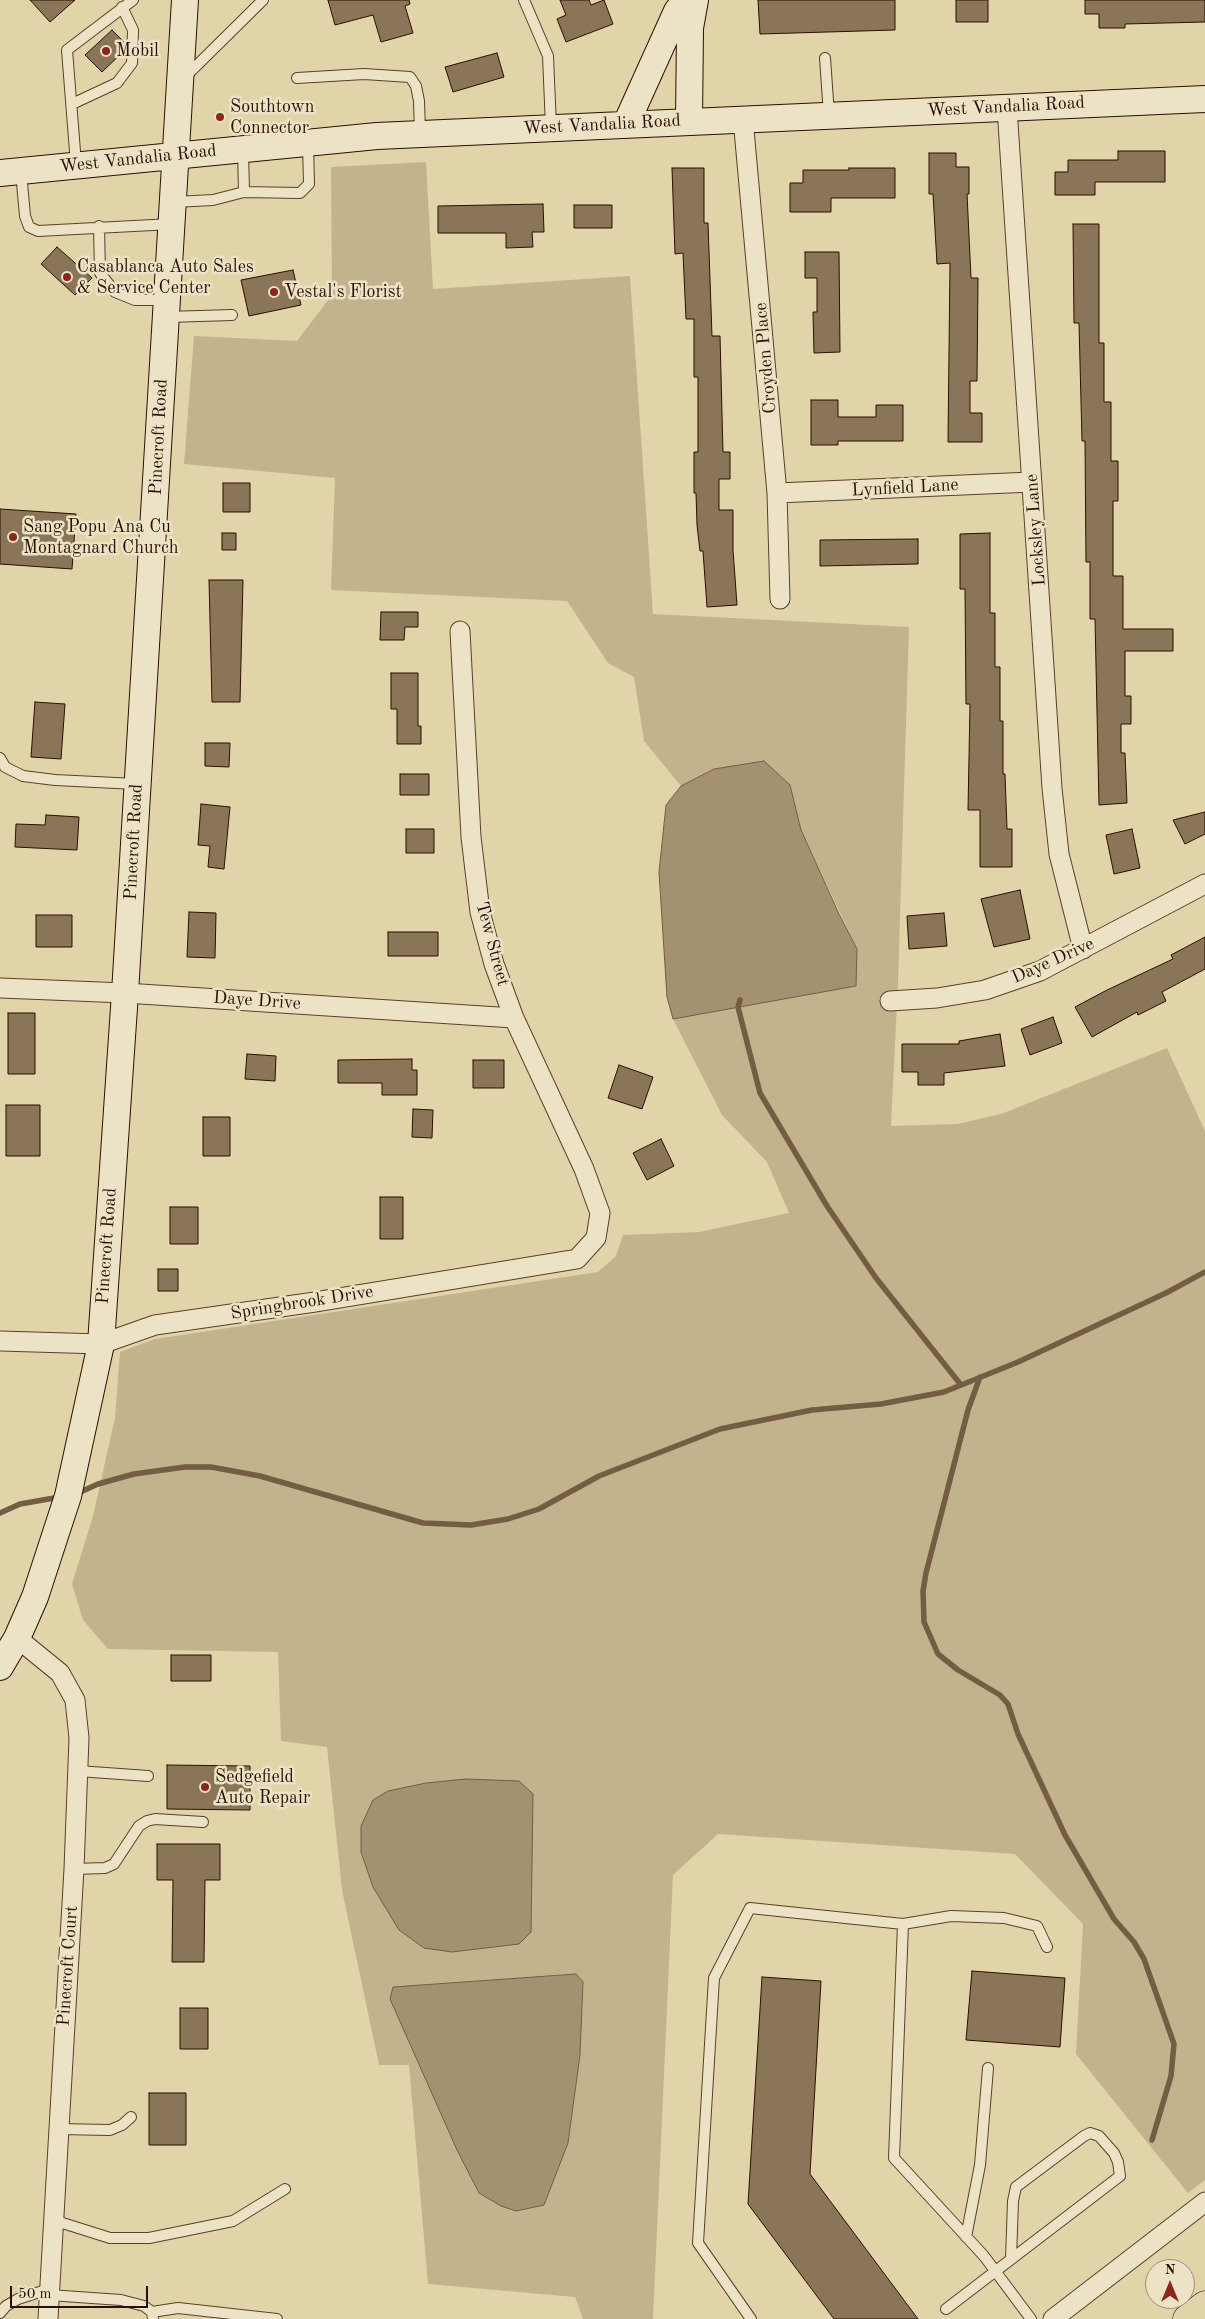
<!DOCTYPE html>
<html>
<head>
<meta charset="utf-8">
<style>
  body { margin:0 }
  #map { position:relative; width:1205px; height:2319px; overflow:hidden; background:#e2d4a9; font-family:"Old Standard TT",serif }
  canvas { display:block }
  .north { position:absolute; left:1145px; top:2259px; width:50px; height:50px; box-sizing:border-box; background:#ece3c7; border:1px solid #9f8e77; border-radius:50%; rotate:0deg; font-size:14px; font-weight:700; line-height:20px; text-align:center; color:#2b0f00 }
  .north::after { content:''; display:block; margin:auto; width:18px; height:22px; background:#8f2418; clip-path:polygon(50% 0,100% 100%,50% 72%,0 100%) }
  .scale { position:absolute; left:10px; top:2286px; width:138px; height:22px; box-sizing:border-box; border:2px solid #2b0f00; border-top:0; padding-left:6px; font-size:15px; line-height:18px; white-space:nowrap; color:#2b0f00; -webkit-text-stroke:4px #ece3c7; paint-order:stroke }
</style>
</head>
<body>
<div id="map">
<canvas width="1205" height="2319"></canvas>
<div class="north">N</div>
<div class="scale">50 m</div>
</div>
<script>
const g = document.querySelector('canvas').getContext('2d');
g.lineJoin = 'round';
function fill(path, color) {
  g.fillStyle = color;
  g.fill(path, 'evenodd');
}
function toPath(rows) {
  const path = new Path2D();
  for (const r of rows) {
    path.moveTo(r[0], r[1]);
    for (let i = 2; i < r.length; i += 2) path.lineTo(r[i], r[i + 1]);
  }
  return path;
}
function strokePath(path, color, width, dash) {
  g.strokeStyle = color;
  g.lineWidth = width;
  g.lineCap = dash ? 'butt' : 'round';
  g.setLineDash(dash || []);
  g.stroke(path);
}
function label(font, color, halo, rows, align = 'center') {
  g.font = font + ' "Old Standard TT",serif';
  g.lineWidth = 5;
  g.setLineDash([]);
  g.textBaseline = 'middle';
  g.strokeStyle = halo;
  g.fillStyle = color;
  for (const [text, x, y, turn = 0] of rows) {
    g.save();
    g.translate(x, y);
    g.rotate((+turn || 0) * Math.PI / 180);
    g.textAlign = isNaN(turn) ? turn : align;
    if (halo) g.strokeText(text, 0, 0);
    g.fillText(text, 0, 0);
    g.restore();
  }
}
const green = toPath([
  [426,162,433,289,630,276,653,614,909,627,898,983,891,1126,958,1124,1001,1114,1167,1048,1205,1131,1205,2180,1188,2193,1076,2054,1083,1924,1015,1854,718,1834,673,1875,653,2319,583,2319,575,2297,428,2284,409,2065,379,2065,342,1890,327,1747,281,1741,278,1652,108,1649,83,1620,72,1584,93,1516,115,1418,120,1352,155,1339,598,1272,616,1256,623,1235,699,1232,789,1213,767,1162,722,1115,673,1019,856,986,857,949,801,830,790,785,714,769,681,786,644,741,634,677,608,663,567,601,331,590,335,478,184,464,194,336,297,341,332,295,331,167],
  [575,1974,583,1982,580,2055,568,2143,393,1987]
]);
const water = toPath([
  [764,761,790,785,801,830,839,914,857,949,856,986,673,1019,667,997,659,872,666,805,681,786,714,769,764,761],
  [466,1779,519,1781,533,1794,531,1932,519,1944,452,1952,424,1948,399,1930,373,1887,361,1852,361,1826,373,1800,388,1791,426,1783,466,1779],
  [576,1974,583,1982,580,2055,568,2143,544,2205,516,2211,501,2206,479,2193,457,2150,390,1999,393,1987,576,1974]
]);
const stream = toPath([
  [740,1000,738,1007,760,1093,827,1206,876,1278,961,1385],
  [980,1377,968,1410,926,1573,923,1591,924,1622,938,1654,958,1670,1000,1695,1008,1704,1018,1734,1065,1835,1114,1919,1134,1942,1144,1959,1174,2044,1171,2076,1152,2140],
  [76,1494,98,1484,134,1474,185,1467,211,1467,260,1476,423,1523,471,1525,508,1519,539,1509,599,1476,720,1429,812,1410,881,1404,944,1392,1018,1362,1166,1293,1205,1272],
  [0,1513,20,1504,60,1497]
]);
const building = toPath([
  [30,0,75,0,50,22,30,0],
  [328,0,409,0,410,4,405,6,413,33,381,42,373,15,335,25,328,0],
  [560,0,589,0,591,5,604,0,613,24,566,42,557,19,566,15,560,0],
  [758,0,895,0,895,30,760,34,758,0],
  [956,0,988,0,988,22,956,22,956,0],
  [1085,0,1205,0,1205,22,1125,24,1125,28,1099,28,1099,14,1085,14,1085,0],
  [112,30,126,44,126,49,102,72,85,55,112,30],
  [497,53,504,77,453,92,445,67,497,53],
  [1118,151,1165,151,1165,182,1095,182,1095,195,1055,195,1055,172,1068,172,1068,160,1118,160,1118,151],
  [929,153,956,153,956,167,969,167,969,194,967,194,971,278,978,278,977,381,970,381,970,413,982,413,982,442,948,442,950,263,937,264,933,194,929,194,929,153],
  [672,168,704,168,704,223,708,223,712,336,720,336,723,452,730,452,730,479,719,479,719,510,733,510,733,550,737,605,707,607,703,551,700,551,697,525,696,493,694,493,694,452,698,452,698,377,694,377,694,319,686,319,683,253,675,254,672,168],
  [849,168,895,168,895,198,831,198,831,212,790,212,790,183,803,183,803,170,849,170,849,168],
  [543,204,544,232,532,232,533,247,506,248,506,233,438,233,438,206,543,204],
  [574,205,612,205,612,228,574,228,574,205],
  [1073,224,1099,224,1099,343,1104,343,1104,402,1111,402,1111,461,1118,461,1118,501,1113,501,1113,576,1123,576,1123,629,1173,629,1173,651,1125,651,1125,696,1131,696,1131,724,1121,724,1121,753,1125,753,1127,803,1099,805,1095,619,1090,619,1090,562,1086,562,1085,441,1082,441,1079,323,1074,323,1073,224],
  [57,247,92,278,75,295,41,264,57,247],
  [805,252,839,252,840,352,814,353,813,312,817,312,817,278,805,278,805,252],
  [293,270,301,305,249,316,241,280,293,270],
  [811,400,838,400,838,417,876,417,876,405,903,405,903,441,838,441,838,445,811,445,811,400],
  [223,483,250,483,250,512,223,512,223,483],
  [0,509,76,514,72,569,0,564,0,509],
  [222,533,236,533,236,550,222,550,222,533],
  [990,533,990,613,995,613,995,667,1000,667,1000,721,1003,721,1003,774,1005,774,1007,829,1012,829,1012,867,980,867,980,810,968,810,970,704,966,704,965,589,960,589,960,534,990,533],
  [918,539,918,564,820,566,820,540,918,539],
  [209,580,243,580,240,702,212,702,209,580],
  [381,612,418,612,418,627,405,627,404,640,380,640,381,612],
  [391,673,418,673,418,726,421,726,421,744,397,744,397,709,391,709,391,673],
  [35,702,65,704,61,759,31,757,35,702],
  [205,743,230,743,229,767,205,766,205,743],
  [400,774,429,774,429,795,400,795,400,774],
  [201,804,230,807,224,869,208,867,210,846,198,845,201,804],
  [1205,812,1205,834,1185,844,1173,820,1205,812],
  [46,815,79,817,77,850,15,847,16,824,45,825,46,815],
  [406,829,434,829,434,853,406,853,406,829],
  [1132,829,1140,868,1114,874,1106,835,1132,829],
  [1020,890,1030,939,994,947,981,899,1020,890],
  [189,912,216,913,215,958,187,957,189,912],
  [944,913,947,946,909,949,907,916,944,913],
  [36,915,72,915,72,947,36,947,36,915],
  [388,932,438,932,438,956,388,956,388,932],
  [1205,937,1205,969,1162,992,1166,1001,1138,1015,1137,1012,1092,1037,1075,1007,1107,990,1173,959,1171,955,1205,937],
  [8,1013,35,1013,35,1074,8,1074,8,1013],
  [1053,1017,1062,1043,1030,1055,1021,1029,1053,1017],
  [1000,1034,1005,1066,944,1073,944,1085,918,1085,918,1072,902,1072,902,1044,959,1044,959,1041,1000,1034],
  [247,1054,276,1056,275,1081,245,1079,247,1054],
  [412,1059,412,1070,417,1070,417,1095,382,1095,382,1083,338,1083,338,1060,412,1059],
  [473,1060,504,1060,504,1088,473,1088,473,1060],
  [619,1065,653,1077,642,1109,608,1098,619,1065],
  [6,1105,40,1105,40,1156,6,1156,6,1105],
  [413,1109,433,1110,432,1138,412,1137,413,1109],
  [203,1117,230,1117,230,1156,203,1156,203,1117],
  [661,1139,674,1166,647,1180,633,1153,661,1139],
  [380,1197,403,1197,403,1239,380,1239,380,1197],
  [170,1207,198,1207,198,1244,170,1244,170,1207],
  [158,1269,178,1269,178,1291,158,1291,158,1269],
  [171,1655,211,1655,211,1681,171,1681,171,1655],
  [167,1765,250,1766,250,1810,167,1809,167,1765],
  [157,1844,220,1844,220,1880,205,1880,204,1962,172,1962,173,1880,157,1880,157,1844],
  [972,1971,1065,1978,1060,2047,966,2040,972,1971],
  [762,1977,821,1981,810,2174,918,2319,834,2319,748,2204,762,1977],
  [180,2008,208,2008,208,2049,180,2049,180,2008],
  [149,2093,186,2093,186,2145,149,2145,149,2093]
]);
const lane = toPath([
  [524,0,548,56,551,127],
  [825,58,829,115],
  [184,78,263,0],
  [297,78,364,74,410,77,416,86,419,101,420,133],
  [72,104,117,83,132,63,133,30,122,7],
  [76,164,67,50,133,0],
  [21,172,25,216,29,227,38,231,172,224],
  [244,192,300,193,309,184,308,144],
  [174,202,213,200,244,192,243,150],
  [99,226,100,273,115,292,135,300,166,300],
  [167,317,232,315],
  [0,758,5,767,23,776,55,780,136,784],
  [78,1771,148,1776],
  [74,1869,105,1868,114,1864,139,1826,147,1821,155,1819,203,1822],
  [903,1924,951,1916,1004,1918,1037,1926,1047,1947],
  [58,2129,110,2130,122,2125,131,2117],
  [53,2220,110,2238,149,2238,233,2221,285,2189],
  [966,2237,980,2165,988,2068],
  [49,2295,121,2300,144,2306,152,2312,153,2319],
  [946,2309,1120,2176,1118,2162,1114,2153,1099,2136,1090,2133,1084,2136,1016,2187,1013,2201,1011,2259],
  [152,2312,178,2308,277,2319],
  [0,2313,6,2306,18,2299,49,2289],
  [751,2319,698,2243,714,1978,750,1908,903,1924,894,2158,984,2256,1031,2319]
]);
const street = toPath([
  [1007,108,1052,788,1059,854,1083,949],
  [743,119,777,493,780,599],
  [777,493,1032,482],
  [0,988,125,993,514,1018],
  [890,1001,937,998,985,990,1040,971,1205,884],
  [0,1341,101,1344,155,1325,315,1302,577,1259,596,1238,600,1213,584,1169,514,1018,494,964,480,912,471,837,460,631],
  [17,1638,60,1673,75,1700,79,1738,74,1869,48,2319],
  [1053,2319,1205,2202]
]);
const secondary = toPath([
  [689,121,690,28,695,0],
  [626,124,677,11,686,0],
  [0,173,377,136,1205,99],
  [0,1667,17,1638,35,1597,68,1496,101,1344,125,993,185,0]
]);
const highway = toPath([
  [1187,2319,1205,2305]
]);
const markers = [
  [106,51,5,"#8f2418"],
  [220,117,5,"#8f2418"],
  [67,277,5,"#8f2418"],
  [274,292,5,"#8f2418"],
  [13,537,5,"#8f2418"],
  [205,1787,5,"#8f2418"]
];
const poiNames = [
  ["Mobil",116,51],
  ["Southtown",230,107],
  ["Connector",230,128],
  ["Casablanca Auto Sales",77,267],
  ["& Service Center",77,288],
  ["Vestal's Florist",284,292],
  ["Sang Popu Ana Cu",23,527],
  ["Montagnard Church",23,548],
  ["Sedgefield",215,1777],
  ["Auto Repair",215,1798]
];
const streetNames = [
  ["West Vandalia Road",1006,107,-3],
  ["West Vandalia Road",602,125,-3],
  ["West Vandalia Road",138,159,-6],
  ["Croyden Place",766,358,-95],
  ["Pinecroft Road",159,437,-87],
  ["Lynfield Lane",905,488,-3],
  ["Locksley Lane",1036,530,-94],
  ["Pinecroft Road",134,842,-87],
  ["Tew Street",492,944,75],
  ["Daye Drive",1053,961,-24],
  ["Daye Drive",257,1001,4],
  ["Pinecroft Road",107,1246,-86],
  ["Springbrook Drive",302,1303,-9],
  ["Pinecroft Court",68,1966,-86]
];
fill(green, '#c3b38c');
fill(water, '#a49170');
strokePath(water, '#745d43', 1);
strokePath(stream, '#745d43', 5.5);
fill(building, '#8a7558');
strokePath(building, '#2b0f00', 1);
strokePath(lane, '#59402a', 12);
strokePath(street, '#59402a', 21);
strokePath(secondary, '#2b0f00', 28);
strokePath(highway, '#2b0f00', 29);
strokePath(lane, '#ece3c7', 10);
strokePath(street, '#ece3c7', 19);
strokePath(secondary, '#ece3c7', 26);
strokePath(highway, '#e2d4a9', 28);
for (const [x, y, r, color] of markers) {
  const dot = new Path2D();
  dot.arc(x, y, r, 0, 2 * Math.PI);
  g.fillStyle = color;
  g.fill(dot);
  strokePath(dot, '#ece3c7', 2);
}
label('18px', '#2b0f00', '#ece3c7', poiNames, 'left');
label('18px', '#2b0f00', '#ece3c7', streetNames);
</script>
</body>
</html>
